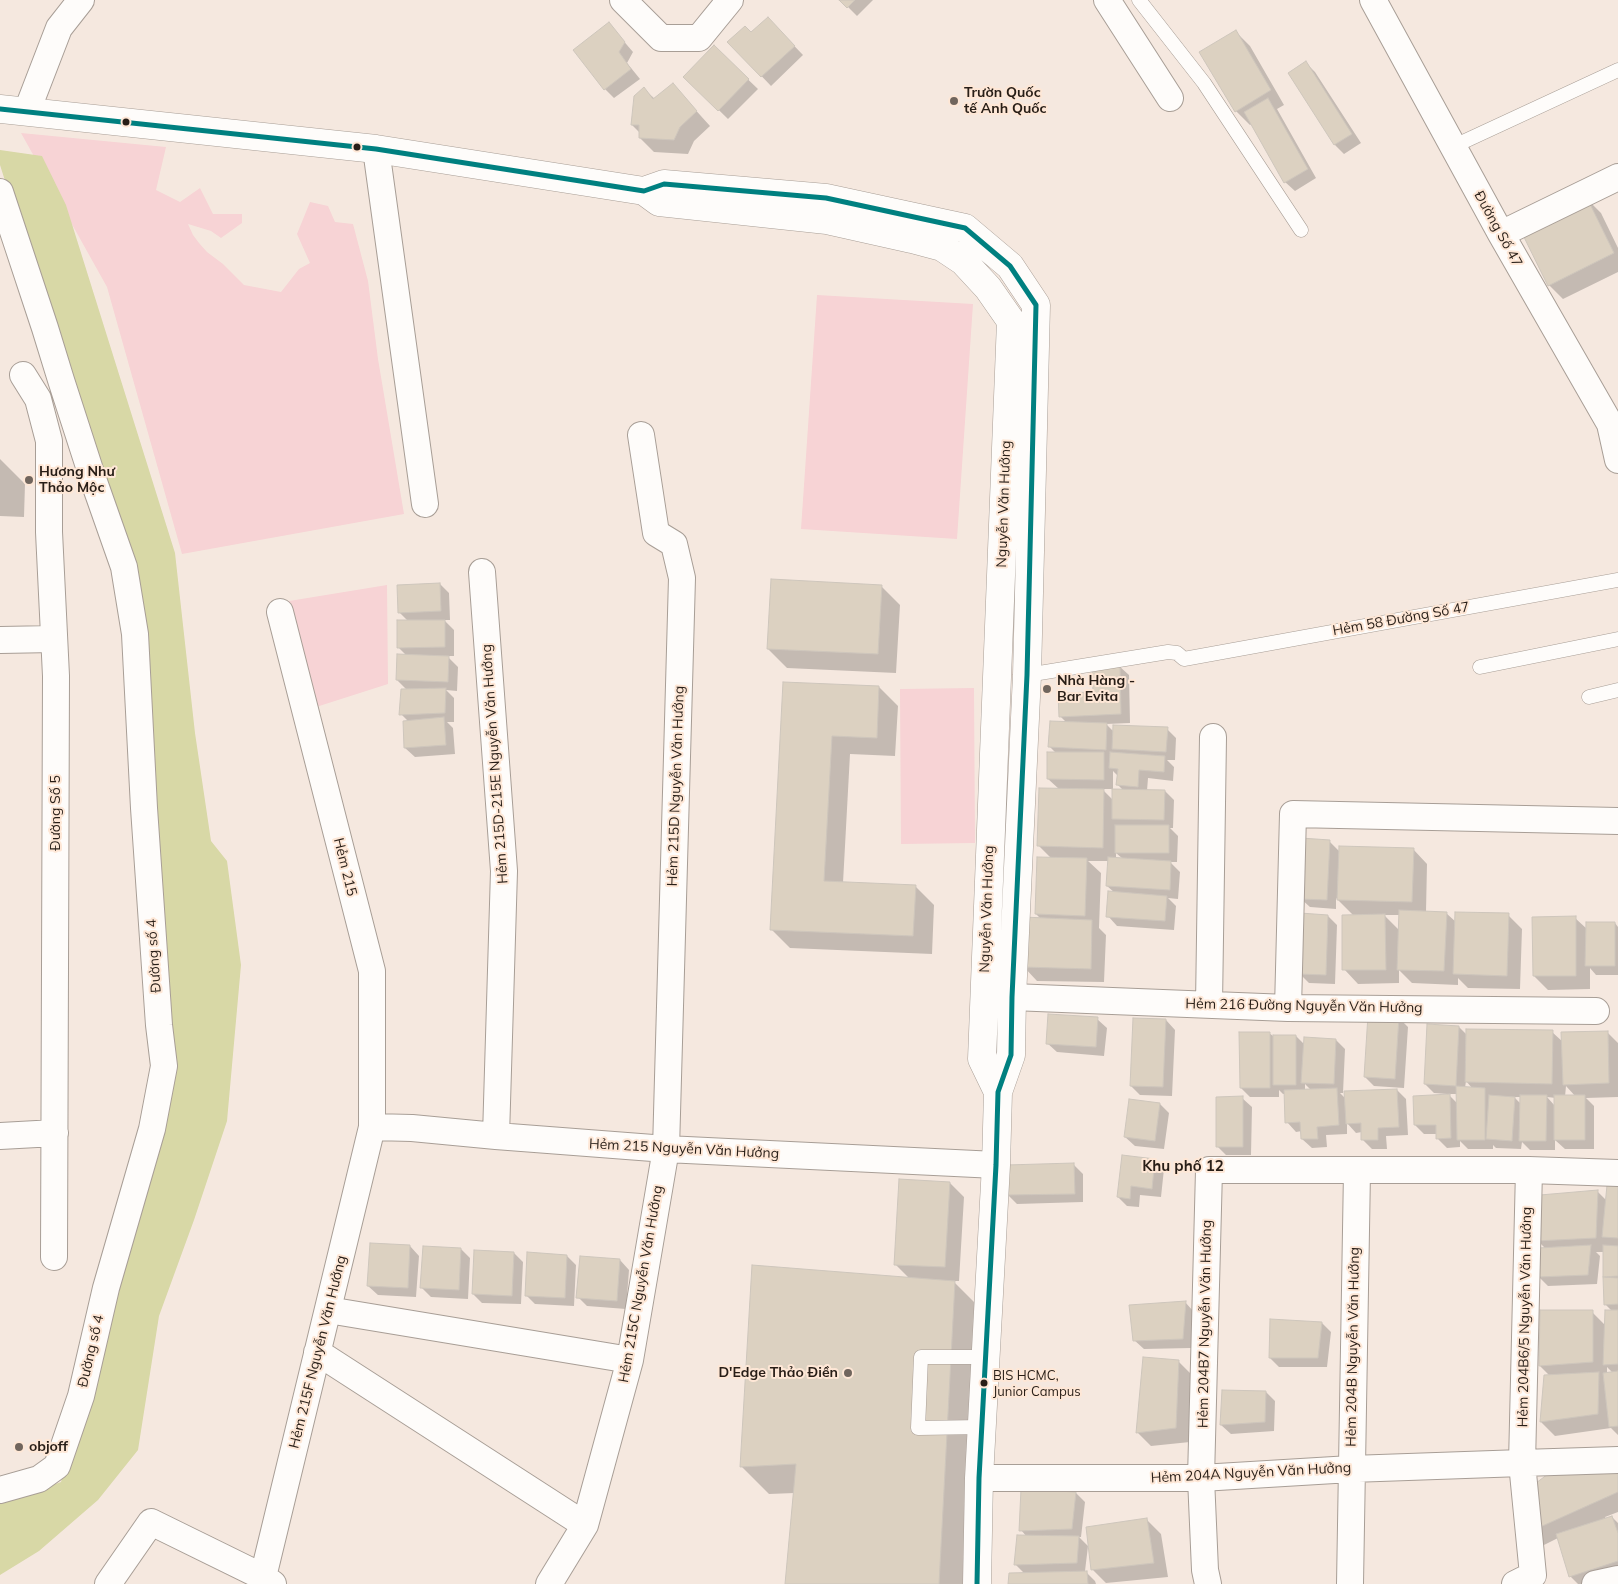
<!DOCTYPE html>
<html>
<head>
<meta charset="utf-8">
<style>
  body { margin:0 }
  canvas { display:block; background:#f5e8df }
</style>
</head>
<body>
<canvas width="1618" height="1584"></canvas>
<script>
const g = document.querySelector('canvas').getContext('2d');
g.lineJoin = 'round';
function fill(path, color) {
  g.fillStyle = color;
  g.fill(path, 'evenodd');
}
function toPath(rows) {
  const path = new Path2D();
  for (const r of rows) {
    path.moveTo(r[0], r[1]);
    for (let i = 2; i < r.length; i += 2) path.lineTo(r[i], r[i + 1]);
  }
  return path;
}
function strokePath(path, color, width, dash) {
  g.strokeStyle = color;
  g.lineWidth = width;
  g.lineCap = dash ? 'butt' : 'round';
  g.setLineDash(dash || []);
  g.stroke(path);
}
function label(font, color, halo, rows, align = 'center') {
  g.font = font + ' Mulish,sans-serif';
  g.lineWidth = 4;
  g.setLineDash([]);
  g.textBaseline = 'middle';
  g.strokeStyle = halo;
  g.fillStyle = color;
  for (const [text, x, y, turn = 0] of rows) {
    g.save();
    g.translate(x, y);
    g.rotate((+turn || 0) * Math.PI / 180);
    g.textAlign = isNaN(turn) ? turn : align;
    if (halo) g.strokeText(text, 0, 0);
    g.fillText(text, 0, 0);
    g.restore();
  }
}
const green = toPath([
  [21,133,166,147,156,190,180,202,200,188,213,214,242,214,242,223,221,238,211,231,188,224,193,235,199,243,207,252,223,264,244,285,281,292,299,269,310,263,297,234,310,202,328,206,335,222,353,224,368,281,378,359,404,514,182,554,107,287],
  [817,295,973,304,957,539,801,529],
  [387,585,388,684,313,708,283,602],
  [974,688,975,843,901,844,900,689]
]);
const water = toPath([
  [0,150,42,156,66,205,175,553,195,733,211,841,227,861,241,965,227,1121,194,1220,159,1316,138,1450,98,1500,39,1551,0,1575,0,1504,61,1482,177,1063,164,957,126,561,0,165]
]);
const shadow = toPath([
  [841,0,873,0,857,16],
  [609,24,633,52,627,63,640,79,614,98,605,89],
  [777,28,803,55,771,86,729,42,752,34],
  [1236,32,1250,46,1284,105,1277,109,1316,178,1295,191,1285,182,1252,124,1250,125,1236,111],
  [714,47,758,89,728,119,685,77],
  [1306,63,1315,72,1361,143,1344,154,1335,145,1290,73],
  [673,85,710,126,694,141,688,154,654,152,640,138,640,133,632,125,644,89,655,99],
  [1587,199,1601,213,1618,248,1618,272,1563,299,1549,285],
  [0,459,25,484,24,517,0,516],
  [440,584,449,593,450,620,444,620,454,630,454,656,447,656,458,667,457,691,446,690,454,698,454,722,447,722,453,728,455,754,415,757,405,748,408,721,401,714,407,690,397,680,407,656,398,647,408,621,399,612],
  [881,586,900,605,896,673,787,668,768,649],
  [1119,666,1129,675,1130,723,1106,724,1114,732,1167,729,1176,738,1175,760,1167,760,1174,767,1173,781,1148,778,1147,791,1165,791,1174,800,1173,828,1170,828,1178,836,1177,862,1170,862,1180,872,1178,899,1168,898,1176,906,1174,930,1117,926,1108,916,1115,893,1107,886,1109,861,1088,861,1101,873,1099,928,1106,935,1104,982,1037,981,1023,966,1041,919,1036,914,1051,858,1039,846,1059,789,1048,779,1056,753,1050,747,1067,723,1060,716,1095,693],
  [1113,771,1118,776,1118,785,1123,790,1113,800,1102,789,1113,789],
  [1116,853,1123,859,1116,859],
  [784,683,879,687,898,706,895,756,850,754,843,883,915,886,934,905,932,954,790,948,771,929],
  [1329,841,1340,852,1413,849,1427,864,1426,912,1446,913,1456,922,1508,915,1522,929,1520,989,1468,988,1458,978,1458,985,1412,983,1399,970,1399,983,1358,984,1344,969,1354,916,1336,898,1336,909,1310,907,1300,898],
  [1384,915,1400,915,1399,930],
  [1328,916,1337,925,1335,984,1309,983,1299,973],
  [1575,918,1587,929,1615,923,1618,927,1618,975,1596,975,1590,968,1590,989,1548,990,1534,976],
  [1399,1018,1408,1027,1404,1088,1374,1086,1365,1077],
  [1097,1019,1107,1028,1104,1056,1057,1052,1047,1043],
  [1166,1020,1175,1030,1172,1096,1140,1095,1131,1086],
  [1459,1027,1467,1035,1552,1032,1563,1042,1607,1032,1618,1043,1618,1097,1586,1098,1594,1106,1594,1149,1565,1149,1555,1140,1555,1150,1530,1150,1522,1142,1521,1149,1496,1148,1493,1145,1493,1149,1468,1149,1460,1141,1460,1147,1447,1148,1438,1139,1438,1134,1424,1134,1415,1125,1447,1096,1447,1094,1434,1093,1425,1084],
  [1466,1081,1472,1088,1465,1088],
  [1566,1086,1576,1097,1565,1097],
  [1448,1094,1457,1094,1458,1104],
  [1514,1097,1521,1097,1521,1104],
  [1547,1097,1556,1098,1555,1106],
  [1269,1033,1273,1036,1296,1036,1305,1045,1336,1040,1345,1049,1343,1093,1340,1093,1346,1099,1397,1090,1406,1099,1408,1135,1386,1136,1387,1149,1372,1149,1363,1140,1362,1132,1356,1133,1347,1123,1347,1134,1326,1135,1327,1147,1312,1148,1302,1139,1302,1131,1296,1132,1287,1122,1286,1094,1283,1094,1279,1090,1279,1097,1250,1097,1241,1088],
  [1305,1084,1311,1090,1305,1091],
  [1242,1098,1252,1107,1251,1155,1226,1155,1217,1146],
  [1160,1104,1169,1113,1164,1149,1135,1146,1125,1137],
  [1154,1160,1164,1169,1161,1197,1140,1195,1139,1207,1127,1206,1118,1197],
  [1074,1165,1083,1174,1083,1202,1017,1204,1008,1195],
  [950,1183,964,1197,959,1281,953,1281,982,1310,968,1584,786,1584,795,1493,769,1494,741,1466,910,1279,895,1264],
  [1618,1186,1618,1435,1611,1428,1555,1436,1541,1422,1550,1376,1540,1366,1592,1312,1605,1325,1612,1311,1605,1304,1605,1252,1596,1252,1600,1256,1597,1284,1548,1286,1539,1277,1546,1249,1537,1240,1597,1191,1607,1201],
  [1607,1367,1613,1373,1607,1374],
  [410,1246,419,1256,416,1297,378,1295,368,1286],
  [461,1249,470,1258,468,1299,431,1297,422,1288],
  [514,1253,523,1262,521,1304,482,1303,473,1294],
  [567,1256,576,1265,574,1306,535,1304,526,1295],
  [620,1260,629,1270,626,1309,587,1306,578,1297],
  [1185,1302,1194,1312,1191,1348,1144,1349,1134,1340],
  [1322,1323,1331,1332,1327,1367,1279,1367,1270,1358],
  [1178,1361,1192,1375,1190,1442,1151,1446,1137,1432],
  [1266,1392,1275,1401,1274,1431,1231,1434,1221,1425],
  [1618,1472,1618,1512,1605,1517,1606,1519,1612,1517,1618,1523,1618,1579,1604,1584,1578,1584,1570,1576,1558,1538,1544,1545,1530,1531],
  [1076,1493,1085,1502,1081,1537,1079,1537,1088,1546,1085,1571,1095,1581,1096,1584,1009,1584,1025,1574,1015,1564,1027,1537,1021,1530],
  [1147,1520,1161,1534,1168,1577,1106,1583,1092,1569]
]);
const building = toPath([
  [839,0,855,0,847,8,839,0],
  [768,17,795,46,761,77,727,42,745,26,751,32,768,17],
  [609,22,625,42,619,52,631,69,604,90,573,50,609,22],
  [1236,30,1271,90,1235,112,1199,52,1236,30],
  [714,45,749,79,718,111,683,77,714,45],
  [1306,61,1352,134,1334,145,1288,73,1306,61],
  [673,83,697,111,680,127,674,140,639,138,639,125,631,125,634,96,644,87,653,99,673,83],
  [1268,98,1308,169,1284,183,1244,112,1268,98],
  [1587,198,1614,253,1548,286,1521,231,1587,198],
  [771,579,882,585,878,654,767,649,771,579],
  [440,583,441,611,398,613,397,585,440,583],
  [397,620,445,620,445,647,397,648,397,620],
  [397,654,449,656,448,682,396,680,397,654],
  [1120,665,1121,714,1059,717,1058,693,1093,692,1092,666,1120,665],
  [783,682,879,686,877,738,832,736,824,881,916,885,913,936,770,930,783,682],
  [446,688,445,713,399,715,401,689,446,688],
  [444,717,446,745,404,748,403,721,444,717],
  [1050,721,1107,723,1106,750,1048,747,1050,721],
  [1113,725,1168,727,1166,752,1112,749,1113,725],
  [1047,752,1104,752,1104,780,1047,779,1047,752],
  [1110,752,1165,756,1164,772,1139,770,1138,787,1116,785,1118,769,1109,768,1110,752],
  [1039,788,1104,789,1103,848,1037,846,1039,788],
  [1112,789,1165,790,1164,820,1112,819,1112,789],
  [1115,825,1169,825,1169,853,1115,853,1115,825],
  [1301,838,1330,840,1327,900,1299,899,1301,838],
  [1339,846,1414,848,1412,902,1337,900,1339,846],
  [1037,857,1087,858,1085,916,1035,914,1037,857],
  [1108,857,1171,861,1170,890,1106,886,1108,857],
  [1108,891,1167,896,1165,921,1106,917,1108,891],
  [1399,910,1447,912,1444,971,1397,970,1399,910],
  [1455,912,1509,913,1507,976,1453,974,1455,912],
  [1300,913,1328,915,1326,975,1298,974,1300,913],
  [1385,914,1386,970,1342,970,1342,915,1385,914],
  [1576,916,1576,976,1533,976,1532,917,1576,916],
  [1023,917,1092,920,1091,969,1022,967,1023,917],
  [1586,922,1615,922,1615,966,1585,966,1586,922],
  [1048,1014,1098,1017,1096,1047,1046,1044,1048,1014],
  [1368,1015,1399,1017,1395,1079,1364,1077,1368,1015],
  [1133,1018,1166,1019,1163,1087,1130,1086,1133,1018],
  [1427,1024,1459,1026,1456,1086,1424,1084,1427,1024],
  [1466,1029,1553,1030,1552,1084,1465,1082,1466,1029],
  [1608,1031,1609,1083,1563,1085,1561,1032,1608,1031],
  [1239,1032,1270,1032,1270,1088,1240,1088,1239,1032],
  [1273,1035,1296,1035,1296,1085,1273,1085,1273,1035],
  [1304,1037,1336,1039,1334,1084,1301,1083,1304,1037],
  [1456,1086,1485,1088,1485,1140,1457,1140,1456,1086],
  [1337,1088,1339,1125,1317,1127,1318,1139,1301,1139,1300,1122,1285,1123,1284,1090,1337,1088],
  [1397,1089,1399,1127,1378,1128,1378,1140,1361,1140,1361,1123,1346,1124,1344,1091,1397,1089],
  [1450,1094,1451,1138,1436,1139,1436,1125,1414,1125,1413,1096,1450,1094],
  [1489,1095,1515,1097,1512,1141,1486,1139,1489,1095],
  [1520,1095,1547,1095,1546,1141,1519,1141,1520,1095],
  [1554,1095,1585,1095,1585,1140,1554,1140,1554,1095],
  [1243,1096,1243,1147,1216,1147,1216,1097,1243,1096],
  [1129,1099,1160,1103,1155,1141,1124,1137,1129,1099],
  [1122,1155,1155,1159,1152,1189,1131,1186,1130,1199,1117,1197,1122,1155],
  [1074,1163,1075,1194,1007,1195,1006,1165,1074,1163],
  [899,1179,950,1182,945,1267,894,1265,899,1179],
  [1618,1184,1618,1238,1602,1237,1607,1185,1618,1184],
  [1598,1190,1596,1238,1536,1241,1540,1195,1598,1190],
  [370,1243,410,1245,408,1288,367,1286,370,1243],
  [1591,1245,1588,1275,1538,1277,1538,1248,1591,1245],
  [1603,1245,1618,1246,1618,1276,1603,1277,1603,1245],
  [423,1246,461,1248,459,1290,420,1288,423,1246],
  [474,1250,514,1252,512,1296,472,1294,474,1250],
  [527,1252,567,1255,565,1298,525,1296,527,1252],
  [580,1256,620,1259,617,1301,576,1298,580,1256],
  [752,1265,955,1281,939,1584,785,1584,796,1464,740,1467,752,1265],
  [1603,1277,1618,1278,1618,1304,1604,1305,1603,1277],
  [1186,1301,1183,1339,1133,1341,1129,1305,1186,1301],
  [1540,1310,1593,1310,1593,1362,1539,1366,1540,1310],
  [1605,1310,1618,1310,1618,1364,1603,1365,1605,1310],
  [1270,1319,1322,1322,1318,1358,1269,1358,1270,1319],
  [1143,1357,1179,1360,1176,1428,1136,1433,1143,1357],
  [1618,1371,1618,1426,1609,1427,1603,1373,1618,1371],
  [1599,1372,1598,1414,1540,1422,1544,1375,1599,1372],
  [1222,1390,1266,1391,1265,1422,1220,1425,1222,1390],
  [1618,1470,1618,1492,1529,1532,1524,1492,1548,1474,1618,1470],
  [1021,1489,1076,1492,1072,1529,1019,1531,1021,1489],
  [1612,1516,1618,1533,1618,1561,1569,1577,1556,1534,1612,1516],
  [1147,1518,1154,1563,1091,1570,1086,1527,1147,1518],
  [1017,1535,1079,1536,1077,1563,1014,1565,1017,1535],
  [1087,1571,1088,1584,1008,1584,1009,1573,1087,1571]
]);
const service = toPath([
  [1139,0,1204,83,1301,230],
  [1452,147,1618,70],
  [1480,667,1618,639],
  [1027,675,1168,652,1177,653,1184,659,1618,580],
  [1589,697,1618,690],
  [982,1427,918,1428,921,1357,985,1357]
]);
const minor = toPath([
  [623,0,661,38,699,38,730,0],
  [1107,0,1170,98],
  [1373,0,1501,234,1610,424,1618,460],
  [27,111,59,28,81,0],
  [376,149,425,504],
  [0,192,45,328,61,380,92,476,124,567,135,634,144,808,159,1025,164,1066,152,1129,106,1288,81,1396,57,1466,39,1479,0,1490],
  [1501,234,1618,177],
  [23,375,38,399,49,441,49,532,56,676,54,1257],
  [482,572,504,871,496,1136],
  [0,640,54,639],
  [1012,997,1288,1008,1596,1011],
  [1209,1004,1213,737],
  [1288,1008,1293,814,1618,821],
  [372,1127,412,1128,496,1136,666,1149,996,1165],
  [0,1136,55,1133],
  [328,1310,630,1360],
  [317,1352,585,1525],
  [979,1478,1201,1478,1351,1469,1522,1463,1529,1170],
  [263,1577,372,1127,372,971,280,612],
  [108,1584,151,1522,263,1577,273,1584],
  [549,1584,585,1525,630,1360,666,1149,682,578,674,544,656,533,641,435],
  [1208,1584,1205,1570,1201,1478,1209,1170,1529,1170,1618,1173],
  [1350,1584,1357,1171],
  [1515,1584,1533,1575,1522,1463,1618,1460],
  [1595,1584,1618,1579]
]);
const secondary = toPath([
  [0,109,376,149,644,191,664,184,826,198,965,228,1010,266,1036,305,1027,675,1012,997,1011,1055,998,1092,996,1165,979,1478,977,1584],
  [644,191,659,202,827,220,912,239,942,247,963,261,988,288,1011,321,982,1059,998,1092]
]);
const bus1 = toPath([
  [0,109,376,149,644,191,664,184,826,198,965,228,1010,266,1036,305,1027,675,1012,997,1011,1055,998,1092,996,1165,979,1478,977,1584]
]);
const markers = [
  [954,101,5,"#70655d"],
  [126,122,4.5,"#281e17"],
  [357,147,4.5,"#281e17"],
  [29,480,5,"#70655d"],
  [1047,689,5,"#70655d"],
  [848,1373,5,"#70655d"],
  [984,1383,4.5,"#281e17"],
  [19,1447,5,"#70655d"]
];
const busNames = [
  ["BIS HCMC,",993,1376],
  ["Junior Campus",993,1392]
];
const poiNames = [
  ["Trườn Quốc",964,93],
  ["tế Anh Quốc",964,109],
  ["Hương Như",39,472],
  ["Thảo Mộc",39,488],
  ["Nhà Hàng -",1057,681],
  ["Bar Evita",1057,697],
  ["D'Edge Thảo Điền",838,1373,"right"],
  ["objoff",29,1447]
];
const streetNames = [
  ["Đường Số 47",1498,229,61],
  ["Nguyễn Văn Hưởng",1004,504,-88],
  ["Hẻm 58 Đường Số 47",1401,619,-10],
  ["Hẻm 215D-215E Nguyễn Văn Hưởng",495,764,-94],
  ["Hẻm 215D Nguyễn Văn Hưởng",676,786,-88],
  ["Đường Số 5",56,813,-90],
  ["Hẻm 215",345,867,76],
  ["Nguyễn Văn Hưởng",987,909,-88],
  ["Đường số 4",154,956,-94],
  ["Hẻm 216 Đường Nguyễn Văn Hưởng",1304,1006,1],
  ["Hẻm 215 Nguyễn Văn Hưởng",684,1149,3],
  ["Hẻm 215C Nguyễn Văn Hưởng",641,1284,-80],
  ["Hẻm 204B6/5 Nguyễn Văn Hưởng",1525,1317,-89],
  ["Hẻm 204B7 Nguyễn Văn Hưởng",1205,1324,-89],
  ["Hẻm 204B Nguyễn Văn Hưởng",1353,1347,-89],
  ["Đường số 4",91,1351,-77],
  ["Hẻm 215F Nguyễn Văn Hưởng",318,1352,-76],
  ["Hẻm 204A Nguyễn Văn Hưởng",1251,1473,-3]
];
const neighbourhoodNames = [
  ["Khu phố 12",1183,1166]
];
fill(green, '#f7d3d5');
fill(water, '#d8d8a6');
fill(shadow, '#0003');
fill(building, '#dcd1c1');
strokePath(building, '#cec6bc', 1);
strokePath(service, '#a89e96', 15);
strokePath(minor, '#a89e96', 28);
strokePath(secondary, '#a89e96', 29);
strokePath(service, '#fefcfa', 14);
strokePath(minor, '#fefcfa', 26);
strokePath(secondary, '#fefcfa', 28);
strokePath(bus1, '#008080', 5);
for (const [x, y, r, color] of markers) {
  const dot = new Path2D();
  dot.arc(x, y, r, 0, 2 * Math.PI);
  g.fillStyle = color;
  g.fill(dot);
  strokePath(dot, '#fee7d6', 2);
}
label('13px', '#281e17', '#fee7d6', busNames, 'left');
label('bold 14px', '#281e17', '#fee7d6', poiNames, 'left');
label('14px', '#281e17', '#fee7d6', streetNames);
label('bold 15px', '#281e17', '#fee7d6', neighbourhoodNames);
</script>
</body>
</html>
